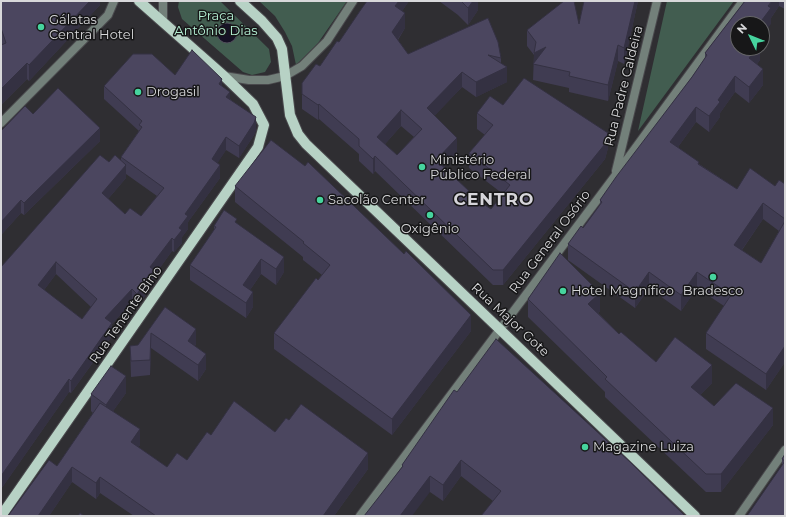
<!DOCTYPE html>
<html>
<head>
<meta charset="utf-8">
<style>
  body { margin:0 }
  #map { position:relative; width:786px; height:517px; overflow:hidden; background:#2f2e32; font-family:Montserrat,sans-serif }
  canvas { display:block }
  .frame { position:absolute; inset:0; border:2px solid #d8d8da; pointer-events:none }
  .north { position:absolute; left:730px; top:16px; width:40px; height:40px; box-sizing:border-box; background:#171718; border:1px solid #646466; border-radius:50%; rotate:313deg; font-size:11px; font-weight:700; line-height:16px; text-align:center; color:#d8d8da }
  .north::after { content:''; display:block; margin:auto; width:14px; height:18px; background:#46d49e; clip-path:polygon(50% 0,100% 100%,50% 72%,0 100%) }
</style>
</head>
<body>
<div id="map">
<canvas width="786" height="517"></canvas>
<div class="frame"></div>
<div class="north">N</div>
</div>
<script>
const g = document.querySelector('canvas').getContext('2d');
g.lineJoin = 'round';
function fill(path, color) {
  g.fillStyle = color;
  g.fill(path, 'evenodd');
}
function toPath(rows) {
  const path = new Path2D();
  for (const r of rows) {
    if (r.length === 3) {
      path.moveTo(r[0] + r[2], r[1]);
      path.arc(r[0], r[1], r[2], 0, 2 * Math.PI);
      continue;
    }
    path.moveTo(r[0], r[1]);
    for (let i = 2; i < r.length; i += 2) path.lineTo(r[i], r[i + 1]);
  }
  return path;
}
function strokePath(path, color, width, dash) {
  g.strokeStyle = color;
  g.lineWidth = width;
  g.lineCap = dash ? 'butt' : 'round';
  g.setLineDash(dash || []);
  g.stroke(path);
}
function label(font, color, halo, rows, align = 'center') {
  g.font = font + ' Montserrat,sans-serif';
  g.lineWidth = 3;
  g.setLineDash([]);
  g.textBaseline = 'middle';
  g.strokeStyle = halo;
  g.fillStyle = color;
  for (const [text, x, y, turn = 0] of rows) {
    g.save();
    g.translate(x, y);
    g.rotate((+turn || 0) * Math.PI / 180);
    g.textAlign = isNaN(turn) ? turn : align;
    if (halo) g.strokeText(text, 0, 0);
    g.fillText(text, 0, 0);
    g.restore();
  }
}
const green = toPath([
  [179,1,220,1,269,49,271,62,265,72,252,75,243,72,182,19,178,7],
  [259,1,347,1,318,43,296,65,292,46,285,32,275,16],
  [667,1,734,1,638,131]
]);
const water = toPath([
  [227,33,10]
]);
const street = toPath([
  [163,1,163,21],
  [224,76,249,80,268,80,285,76,302,66,327,41,353,1],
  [1,123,108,15,114,1],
  [616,171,657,1],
  [360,516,615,176,743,1],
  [739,516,785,450]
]);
const primary = toPath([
  [240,1,262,21,277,38,282,49,290,115,298,134,306,144,695,516],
  [1,516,258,147,264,125,253,104,224,76,139,1]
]);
const wall = toPath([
  [1,1,100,1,100,5,29,81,27,79,1,105,1,45,2,45,1,43],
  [367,1,409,1,402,11,405,28,398,40,408,54,488,18,501,58,501,63,507,82,476,97,462,87,434,116,457,153,444,167,469,195,491,209,503,194,469,168,469,153,485,135,477,129,477,113,503,105,608,148,605,159,503,285,493,285,375,171,373,174,359,161,359,154,319,119,318,120,302,109,302,83,320,66,339,42,362,8],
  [401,126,414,137,397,155,385,144],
  [439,1,478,1,478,10,468,25,458,15],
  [584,1,638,1,624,64,618,61,608,101,569,92,569,88,533,80,534,55,527,46,527,30,579,24],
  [744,1,785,1,785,9,779,6,771,18,771,24,738,24,760,48,760,60,757,64,763,85,749,103,735,92,720,113,720,117,709,132,696,122,678,147,699,164,737,189,775,186,785,184,785,362,766,390,706,349,706,333,724,306,697,288,681,311,649,288,635,308,568,260,568,244,583,228,600,206,600,200,692,77,705,58,705,53,744,2],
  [763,219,779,231,761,263,742,250],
  [175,75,222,86,230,99,256,130,254,135,239,158,226,150,217,163,220,178,188,222,188,229,182,237,182,243,174,252,172,251,154,276,154,283,137,307,132,302,112,324,112,336,71,393,69,392,1,489,1,267,109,162,121,160,121,157,139,131,104,99,104,86],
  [126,174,157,196,141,216,125,214,108,199,126,178],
  [56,274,91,307,82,319,44,290],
  [33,114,100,141,24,215,21,213,1,235,1,131],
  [235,186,471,331,392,435,274,349,274,333,322,275,303,260,303,257,235,202],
  [237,224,284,272,276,285,261,274,250,290,253,307,246,318,190,280,190,265,214,231,214,226],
  [528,299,600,311,598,313,619,334,656,362,712,383,700,395,714,406,773,425,721,492,706,492,605,397,605,392,528,317],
  [165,307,196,344,195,346,206,369,198,381,151,348,150,375,131,377,130,346,138,345],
  [457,392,630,462,493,501,461,476,443,501,430,492,402,468,402,465],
  [126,393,113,411,140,445,138,447,167,467,187,460,211,435,275,432,289,420,368,469,334,516,134,516,100,493,96,499,72,482,49,516,8,516,57,466,93,413,91,411,91,394],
  [785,454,785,516,782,466,782,459]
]);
const shadedWall = toPath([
  [90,1,100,1,100,5,29,81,29,65],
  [399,1,409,1,395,22,395,6],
  [473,1,478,1,478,10,468,25,468,8],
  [635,1,638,1,624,64,624,48],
  [772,1,779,1,779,6,771,18,771,24,762,36,762,24,759,24],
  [405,13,405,28,392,48,392,32],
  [618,45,618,61,608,101,608,85],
  [546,47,534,64,534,53],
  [757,48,760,48,760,60,749,74,749,58],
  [27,63,27,79,1,105,1,89],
  [507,67,507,82,476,97,476,82],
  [763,69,763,85,749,103,749,87],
  [462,72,462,87,427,124,427,108],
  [735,76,735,92,720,113,720,117,709,132,709,116,718,100],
  [222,79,222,92,219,84],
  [230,92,230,104,226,97],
  [319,104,319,119,318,120,318,105],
  [696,107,696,122,670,158,670,142],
  [401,110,401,126,377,153,377,137],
  [256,117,256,130,254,135,239,158,239,146],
  [100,128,100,141,24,215,24,203],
  [608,133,608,148,605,159,503,285,503,270],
  [226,137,226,150,212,172,212,159],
  [457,138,457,153,436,175,436,160],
  [375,156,375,171,373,174,373,159],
  [126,165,126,178,102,206,102,193],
  [220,165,220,178,188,222,188,229,182,237,182,243,174,252,174,240,185,214],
  [21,200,21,213,1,235,1,222],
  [763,203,763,219,734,261,734,245],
  [172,238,172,251,154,276,154,283,137,307,137,294,150,267],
  [284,257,284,272,276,285,276,269],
  [261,259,261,274,243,300,243,285],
  [56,262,56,274,38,298,38,285],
  [649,272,649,288,635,308,635,292],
  [697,272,697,288,681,311,681,295],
  [132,289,132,302,112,324,112,336,71,393,71,381,105,318],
  [253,292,253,307,246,318,246,303],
  [600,293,600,311,588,322,588,304],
  [471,315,471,331,392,435,392,419],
  [196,329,196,344,188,356,188,341],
  [151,333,151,348,150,375,150,360],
  [785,346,785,362,766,390,766,374],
  [206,354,206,369,198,381,198,365],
  [712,365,712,383,691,404,691,387],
  [126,376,126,393,106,421,106,405],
  [69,379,69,392,1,489,1,476],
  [773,408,773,425,721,492,721,474],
  [140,429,140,445,131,458,131,442],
  [368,453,368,469,334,516,323,516],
  [461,460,461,476,443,501,443,485],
  [72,467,72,482,49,516,38,516],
  [430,476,430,492,412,516,400,516],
  [100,477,100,493,96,499,96,483]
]);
const building = toPath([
  [1,1,90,1,29,65,27,63,1,89,1,45,6,43,1,28,1,1],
  [367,1,399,1,395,6,405,13,392,32,408,54,488,18,498,42,501,58,488,55,507,67,476,82,462,72,427,108,457,138,436,160,469,191,466,193,491,209,510,185,469,153,493,125,477,113,490,96,503,105,524,78,608,133,605,144,503,270,493,270,375,156,373,159,359,146,359,139,319,104,318,105,302,94,302,83,316,64,320,66,337,41,339,42,362,8,367,1],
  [401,110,422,129,397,155,377,137,401,110],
  [461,1,473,1,468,8,461,1],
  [564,1,574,1,579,24,584,1,635,1,624,48,618,45,608,85,569,76,570,72,533,64,546,47,534,53,536,42,527,30,564,1],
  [745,1,772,1,768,6,771,8,759,24,738,24,738,48,757,48,749,58,763,69,749,87,735,76,718,100,720,102,709,116,696,107,670,142,699,162,698,164,737,189,750,168,775,186,779,180,785,184,785,219,763,203,734,245,761,263,785,221,785,346,766,374,706,333,731,295,697,272,681,295,649,272,635,292,568,244,581,226,583,228,602,202,600,200,616,177,692,77,707,55,705,53,745,1],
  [192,50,222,79,219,84,230,92,226,97,256,117,254,123,239,146,226,137,212,159,220,165,185,214,188,216,179,228,182,230,174,240,172,238,150,267,154,270,137,294,132,289,105,318,112,323,71,381,69,379,1,476,1,267,100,155,109,162,115,155,126,165,102,193,125,214,130,208,141,216,164,188,121,157,142,127,139,125,142,121,104,86,133,54,152,54,175,75,192,50],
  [56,262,97,299,82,319,38,285,56,262],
  [58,88,100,128,24,203,21,200,1,222,1,131,25,106,33,114,58,88],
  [271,140,305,166,308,162,404,254,406,251,471,315,392,419,274,333,316,278,318,280,330,265,303,243,304,242,235,186,271,140],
  [224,210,237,219,235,222,284,257,276,269,261,259,243,285,253,292,246,303,190,265,216,227,214,226,224,210],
  [560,253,600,293,588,304,619,334,621,332,656,362,675,337,712,365,691,387,714,406,736,383,773,408,721,474,706,474,605,379,607,377,528,299,560,253],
  [165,307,196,329,188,341,206,354,198,365,151,333,150,360,131,361,130,346,138,345,165,307],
  [496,339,630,462,685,516,481,516,501,491,461,460,443,485,430,476,400,516,364,516,403,466,402,465,454,390,457,392,496,339],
  [111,366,126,376,106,405,91,394,111,366],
  [234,401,275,432,286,418,289,420,301,404,368,453,323,516,156,516,100,477,96,483,72,467,38,516,8,516,49,460,57,466,100,403,140,429,131,442,167,467,177,453,187,460,207,432,211,435,234,401],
  [785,454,785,516,747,516,785,461,782,459,785,454],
  [80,513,84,516,78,516,80,513]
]);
const markers = [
  [41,27,4,"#46d49e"],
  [138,92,4,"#46d49e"],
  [422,167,4,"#46d49e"],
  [320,200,4,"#46d49e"],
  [430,215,4,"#46d49e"],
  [713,277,4,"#46d49e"],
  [563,291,4,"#46d49e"],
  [585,447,4,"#46d49e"]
];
const parkNames = [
  ["Praça",216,16],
  ["Antônio Dias",216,31]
];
const poiNames = [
  ["Gálatas",49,20],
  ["Central Hotel",49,35],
  ["Drogasil",146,92],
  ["Ministério",430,160],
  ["Público Federal",430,175],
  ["Sacolão Center",328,200],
  ["Oxigênio",430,229,"center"],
  ["Hotel Magnífico",571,291],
  ["Bradesco",713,291,"center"],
  ["Magazine Luiza",593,447]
];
const streetNames = [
  ["Rua Padre Caldeira",624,86,-76],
  ["Rua General Osório",550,242,-53],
  ["Rua Tenente Bino",126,315,-55],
  ["Rua Major Gote",510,320,43]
];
const districtNames = [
  ["CENTRO",494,200]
];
fill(green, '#425d50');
fill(water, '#161125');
strokePath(water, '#504d5b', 1);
strokePath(street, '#4a494d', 10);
strokePath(primary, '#4a494d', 12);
strokePath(street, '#73807a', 8);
strokePath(primary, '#b7d2c5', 10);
fill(wall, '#403c52');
fill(shadedWall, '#343142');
fill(building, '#4b465f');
strokePath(building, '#343142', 1);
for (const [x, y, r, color] of markers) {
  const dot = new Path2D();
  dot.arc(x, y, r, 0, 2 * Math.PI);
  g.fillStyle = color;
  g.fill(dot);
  strokePath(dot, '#171718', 1.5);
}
label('13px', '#b5f0d4', '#171718', parkNames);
label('13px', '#d8d8da', '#171718', poiNames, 'left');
label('13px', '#d8d8da', '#171718', streetNames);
g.letterSpacing = '1px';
label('bold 17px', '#d6d5da', '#171718', districtNames);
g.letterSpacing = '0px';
</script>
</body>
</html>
